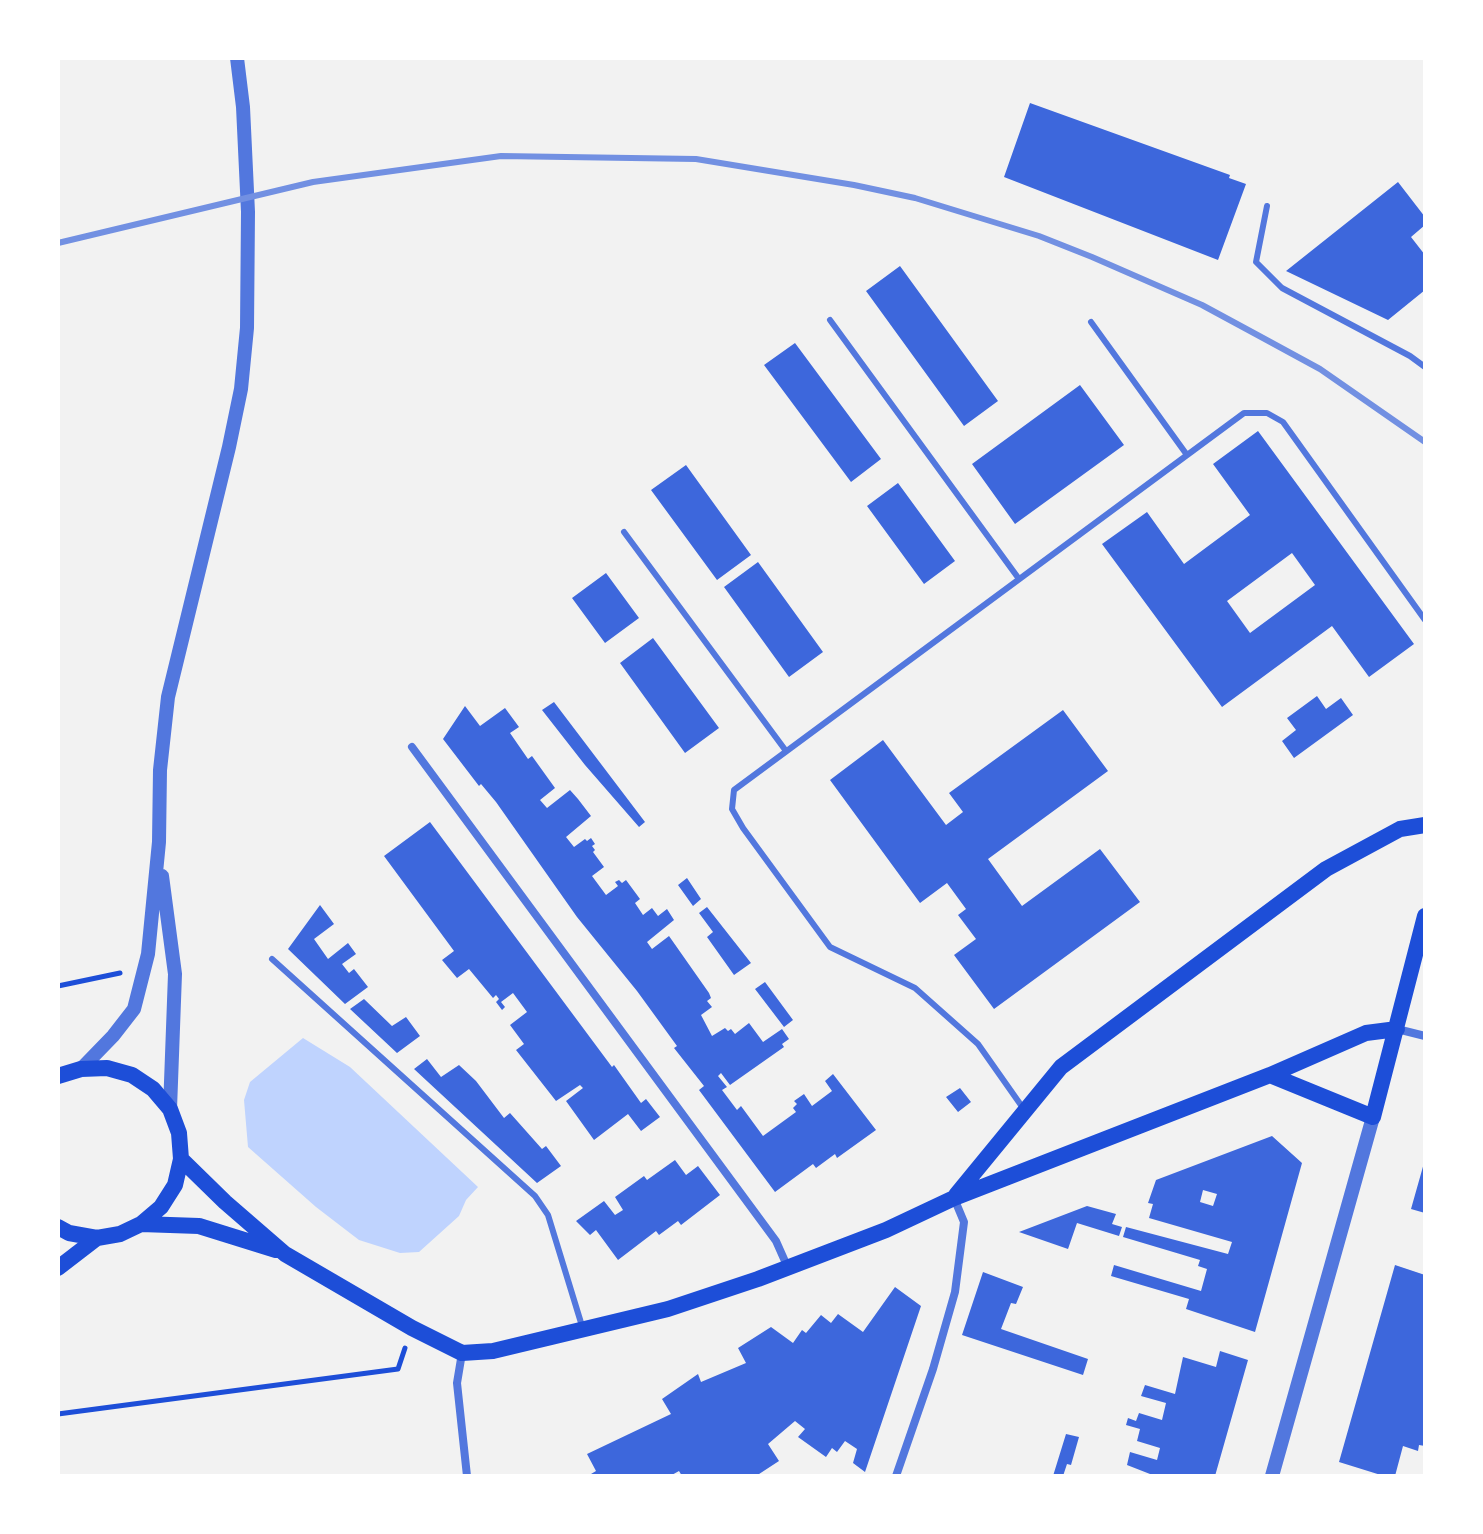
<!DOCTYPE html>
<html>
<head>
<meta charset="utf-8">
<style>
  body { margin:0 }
  #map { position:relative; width:1483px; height:1534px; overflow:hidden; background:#f2f2f2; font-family:"DM Sans",sans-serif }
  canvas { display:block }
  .frame { position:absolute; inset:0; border:60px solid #fff; pointer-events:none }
</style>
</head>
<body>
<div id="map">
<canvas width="1483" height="1534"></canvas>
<div class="frame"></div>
</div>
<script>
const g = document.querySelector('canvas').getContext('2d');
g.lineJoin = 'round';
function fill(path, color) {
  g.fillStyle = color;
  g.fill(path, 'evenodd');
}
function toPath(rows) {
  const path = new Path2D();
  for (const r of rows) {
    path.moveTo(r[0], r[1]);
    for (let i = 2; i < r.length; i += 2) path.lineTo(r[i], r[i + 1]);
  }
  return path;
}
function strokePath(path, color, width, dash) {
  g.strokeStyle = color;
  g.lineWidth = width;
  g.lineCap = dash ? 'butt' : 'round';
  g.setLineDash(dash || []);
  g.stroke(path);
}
const water = toPath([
  [303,1038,350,1067,478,1187,466,1200,459,1216,419,1252,400,1253,359,1240,316,1207,248,1147,244,1100,250,1082]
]);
const building = toPath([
  [1030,103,1230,175,1229,178,1246,184,1218,260,1004,177],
  [1398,182,1425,217,1425,225,1411,237,1425,255,1425,290,1388,320,1286,271],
  [900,266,998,401,964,426,866,291],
  [795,343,881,459,851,482,764,365],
  [1080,385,1124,445,1015,524,972,464],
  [1258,431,1414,644,1369,677,1332,626,1222,707,1102,544,1147,512,1184,564,1250,515,1213,464],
  [1292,553,1315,585,1250,633,1227,601],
  [686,465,751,555,717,580,651,490],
  [898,483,955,561,924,584,867,506],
  [758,562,823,652,789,677,724,587],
  [606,573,639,618,605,643,572,598],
  [653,638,719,728,685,753,620,663],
  [1317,696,1326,709,1341,698,1353,715,1294,758,1282,741,1296,730,1287,718],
  [554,702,645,822,639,827,585,765,542,710],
  [465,706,480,726,505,708,519,727,510,733,528,759,532,756,555,788,540,800,547,808,570,790,578,799,591,816,566,837,574,847,585,839,587,841,591,838,595,844,592,846,595,850,593,852,604,867,592,876,606,895,618,886,615,882,619,880,622,883,626,880,640,899,635,903,643,915,652,908,658,916,667,909,674,920,647,942,652,949,669,936,709,993,711,998,707,1001,712,1007,701,1015,712,1036,725,1028,728,1031,731,1029,735,1034,749,1023,763,1042,782,1029,789,1039,782,1044,784,1047,730,1085,721,1073,718,1076,727,1087,722,1090,737,1110,741,1106,763,1136,796,1112,793,1108,797,1104,794,1101,804,1094,812,1106,832,1091,825,1081,833,1074,876,1130,837,1158,835,1154,816,1168,813,1164,775,1192,699,1090,704,1086,674,1048,677,1046,637,991,577,917,496,802,481,784,479,786,443,739],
  [1063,710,1108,771,988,859,1022,906,1100,849,1140,902,994,1009,954,955,976,939,958,915,966,909,947,883,920,903,830,780,883,740,946,825,963,812,949,793],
  [430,822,612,1067,614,1065,641,1103,646,1099,660,1117,641,1131,628,1114,594,1140,566,1101,583,1088,580,1085,556,1101,516,1050,524,1044,510,1025,527,1012,513,993,501,1002,505,1007,502,1010,496,1002,499,999,496,995,493,998,469,969,457,978,442,960,454,951,384,856],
  [687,878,701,899,693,906,678,885],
  [320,905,334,924,314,939,328,959,348,943,356,954,342,964,349,973,354,969,368,987,345,1004,288,949],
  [707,907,751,963,734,975,707,937,713,932,699,913],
  [765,982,793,1020,784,1027,755,989],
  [364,999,392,1026,406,1017,420,1036,397,1053,350,1009],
  [427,1059,441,1077,459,1065,476,1081,504,1118,510,1113,542,1149,546,1146,561,1166,537,1183,414,1069],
  [960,1088,971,1102,958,1112,946,1097],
  [1272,1136,1302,1163,1255,1332,1186,1309,1189,1299,1111,1276,1114,1265,1201,1291,1207,1269,1198,1266,1200,1260,1123,1237,1126,1227,1228,1254,1232,1242,1149,1218,1153,1204,1148,1203,1156,1180],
  [1203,1190,1217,1194,1213,1206,1200,1202],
  [675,1160,686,1175,698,1166,720,1195,681,1225,678,1221,659,1235,656,1231,618,1260,596,1230,590,1235,576,1221,604,1201,615,1215,623,1210,615,1197,644,1176,647,1180],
  [1424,1163,1425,1163,1425,1213,1411,1209],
  [1087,1206,1116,1214,1112,1224,1122,1227,1119,1236,1077,1223,1068,1249,1019,1232],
  [1395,1265,1425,1275,1425,1446,1419,1445,1418,1451,1403,1446,1395,1476,1384,1476,1339,1462],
  [983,1272,1023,1287,1016,1304,1011,1303,1001,1329,1088,1359,1083,1375,962,1335],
  [895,1287,921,1306,865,1472,853,1463,857,1449,845,1441,837,1452,832,1448,826,1457,798,1437,805,1429,795,1421,768,1444,779,1461,756,1476,682,1476,679,1471,670,1476,593,1476,591,1474,596,1471,587,1454,671,1414,662,1399,698,1374,701,1382,746,1363,738,1348,771,1327,793,1343,802,1330,806,1333,821,1315,831,1323,838,1314,863,1332],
  [1220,1351,1248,1360,1215,1476,1149,1476,1150,1474,1127,1465,1130,1452,1157,1460,1160,1448,1137,1441,1140,1429,1126,1425,1128,1418,1136,1421,1139,1413,1162,1420,1166,1403,1141,1396,1145,1385,1175,1394,1183,1357,1216,1367],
  [1066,1434,1079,1437,1071,1465,1067,1464,1063,1476,1053,1476]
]);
const path = toPath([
  [58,986,120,973],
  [58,1414,398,1369,405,1348]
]);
const service = toPath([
  [1267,206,1256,262,1282,288,1410,356,1425,367],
  [830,320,1019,579],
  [1091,322,1187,455],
  [624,532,786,751],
  [272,959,535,1196,548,1215,582,1326],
  [1023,1108,978,1044,915,988,830,947,743,828,732,809,734,790,1244,413,1267,413,1283,422,1425,620]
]);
const minor = toPath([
  [412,747,776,1241,788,1268],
  [1397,1029,1425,1036],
  [462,1353,457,1383,467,1476],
  [896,1476,933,1369,955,1292,964,1222,954,1198]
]);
const tertiary = toPath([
  [162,876,175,974,170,1109],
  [81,1069,113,1036,134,1009,148,954,159,842,160,770,168,697,229,447,241,389,247,328,248,212,243,107,237,58],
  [1272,1476,1373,1117]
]);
const secondary = toPath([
  [1270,1075,1373,1117,1425,916],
  [58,1076,81,1069,107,1068,132,1075,153,1089,170,1109,179,1133,181,1159,175,1185,161,1207,141,1224,120,1234,97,1238,69,1233,58,1227],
  [181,1159,225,1202,285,1254,412,1328,462,1353,493,1351,668,1309,758,1279,886,1230,954,1198,1270,1075,1366,1033,1397,1029],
  [956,1195,1061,1067,1326,869,1400,829,1425,825],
  [141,1224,199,1226,276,1250],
  [58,1268,97,1238]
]);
const rail = toPath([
  [58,243,313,182,501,156,696,159,854,185,915,198,1039,236,1092,257,1202,305,1263,338,1320,369,1425,442]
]);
fill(water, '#bfd3fe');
fill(building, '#3d67dc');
strokePath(path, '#1d4ed8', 5);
strokePath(service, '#5277de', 6);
strokePath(minor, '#5277de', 8);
strokePath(tertiary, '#5277de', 14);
strokePath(secondary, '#1d4ed8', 16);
strokePath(rail, '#7290e2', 6);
</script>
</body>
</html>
